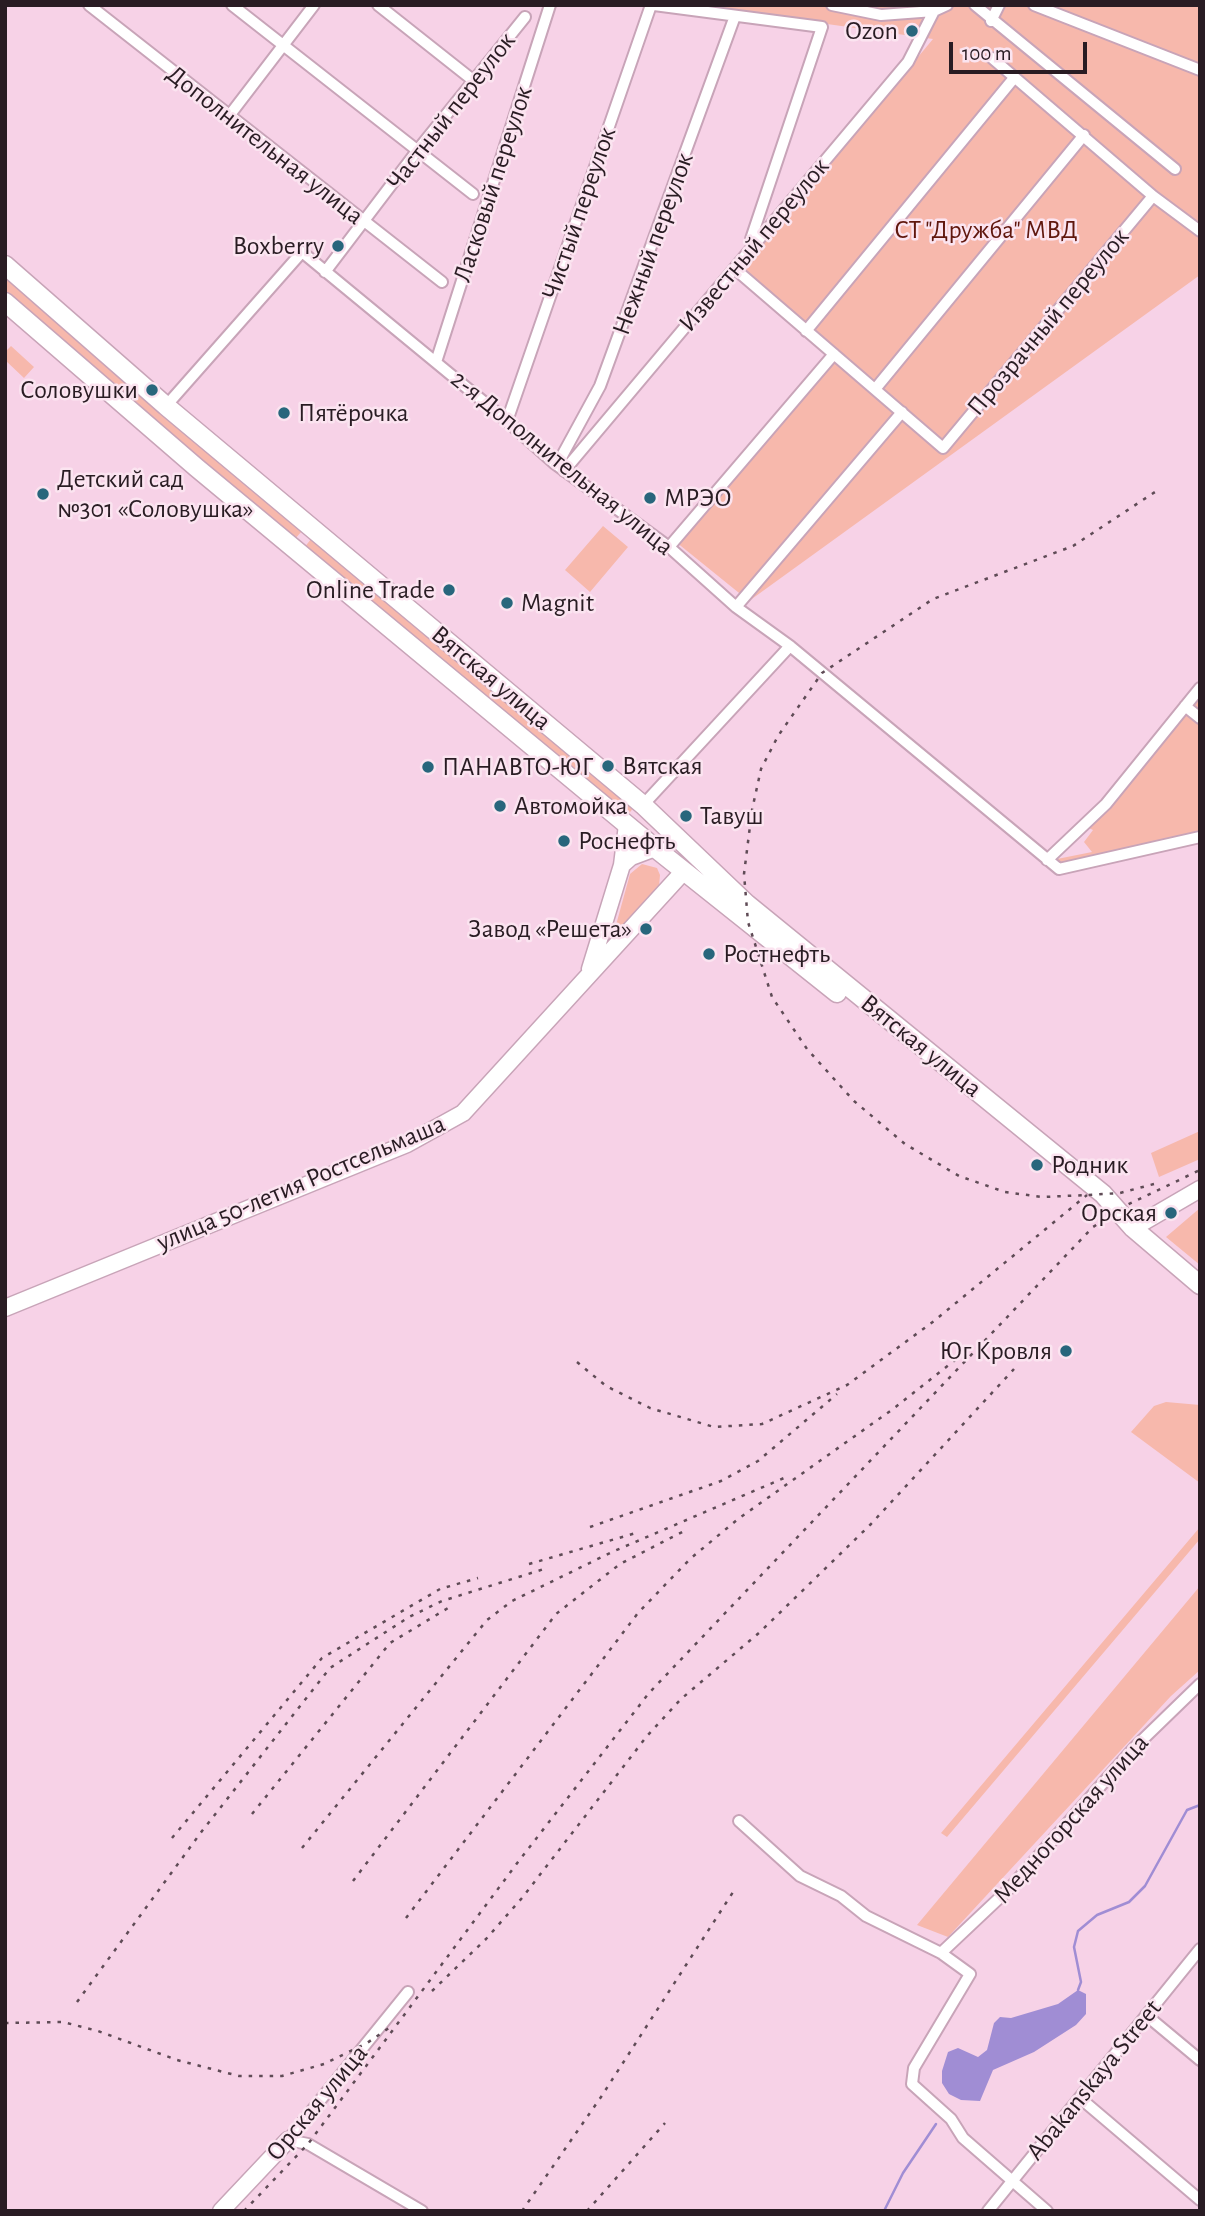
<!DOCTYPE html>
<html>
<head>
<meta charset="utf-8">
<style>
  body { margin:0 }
  #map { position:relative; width:1205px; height:2216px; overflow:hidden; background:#f7d2e7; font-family:"Alegreya Sans",sans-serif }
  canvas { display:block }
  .frame { position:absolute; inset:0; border:7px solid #291c23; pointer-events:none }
  .scale { position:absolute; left:949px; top:42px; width:138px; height:32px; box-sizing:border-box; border:4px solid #291c23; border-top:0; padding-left:9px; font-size:21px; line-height:24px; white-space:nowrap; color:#291c23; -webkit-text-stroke:5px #fbe4f0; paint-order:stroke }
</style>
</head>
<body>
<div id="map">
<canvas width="1205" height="2216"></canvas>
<div class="frame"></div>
<div class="scale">100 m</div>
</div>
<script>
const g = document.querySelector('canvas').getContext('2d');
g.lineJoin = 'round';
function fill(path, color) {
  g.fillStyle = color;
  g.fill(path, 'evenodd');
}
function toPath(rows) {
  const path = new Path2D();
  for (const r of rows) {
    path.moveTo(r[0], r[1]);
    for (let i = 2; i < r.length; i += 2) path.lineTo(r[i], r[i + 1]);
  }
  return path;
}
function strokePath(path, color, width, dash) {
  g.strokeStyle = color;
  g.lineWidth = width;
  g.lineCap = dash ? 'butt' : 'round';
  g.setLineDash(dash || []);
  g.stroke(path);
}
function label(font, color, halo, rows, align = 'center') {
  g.font = font + ' "Alegreya Sans",sans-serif';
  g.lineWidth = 5;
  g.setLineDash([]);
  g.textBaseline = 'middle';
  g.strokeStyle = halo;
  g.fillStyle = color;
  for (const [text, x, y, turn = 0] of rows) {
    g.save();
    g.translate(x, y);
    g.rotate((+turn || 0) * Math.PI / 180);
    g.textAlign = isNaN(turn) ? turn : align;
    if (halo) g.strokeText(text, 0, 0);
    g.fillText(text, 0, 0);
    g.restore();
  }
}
const green = toPath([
  [693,5,1200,5,1200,275,749,601,676,542,835,354,739,272,933,39],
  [5,277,302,531,294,540,5,294],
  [11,346,34,367,24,378,5,360,5,352],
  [603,526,628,547,590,592,565,570],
  [311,539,634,806,631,811,628,814,304,548],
  [1200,694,1200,835,1059,867,1052,860,1092,852,1084,842,1093,830,1087,827],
  [642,864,657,868,660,875,659,886,615,937,613,936,630,874],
  [1200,1131,1200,1159,1159,1177,1151,1153],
  [1200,1208,1200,1265,1166,1237],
  [1166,1402,1200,1405,1200,1483,1131,1432,1154,1406],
  [1200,1527,1200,1539,947,1837,941,1833],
  [1200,1586,1200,1670,1171,1696,948,1937,917,1925]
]);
const water = toPath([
  [1078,1990,1086,1994,1086,2014,1076,2025,1034,2052,993,2070,980,2101,961,2100,949,2094,942,2083,942,2071,948,2052,958,2048,978,2057,987,2050,994,2023,1000,2017,1011,2018,1058,2004]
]);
const stream = toPath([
  [1078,1990,1081,1982,1074,1947,1078,1931,1097,1915,1129,1902,1145,1886,1187,1810,1200,1805],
  [884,2211,903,2173,936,2124]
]);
const street = toPath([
  [89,5,442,282],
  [232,5,473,194],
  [378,5,474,81],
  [654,5,822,27,751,239,754,245],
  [832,5,881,15,934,11,947,5],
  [975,5,1175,169],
  [1034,5,1200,70],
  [991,21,999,5],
  [992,58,1153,196,1200,231],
  [229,116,314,5],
  [735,269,943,448,1153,196],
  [325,272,417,151,525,17],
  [806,331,1014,78],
  [436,362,550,5],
  [876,388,1084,135],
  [166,406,302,252,507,421,554,463,669,547,736,607,790,646,1059,869,1200,837],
  [507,421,651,5],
  [557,465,600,386,735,16],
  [564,471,908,62,934,11],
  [669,547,834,354],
  [736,607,902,412],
  [1185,706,1200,718],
  [643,805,790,646],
  [1047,860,1106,804,1200,688],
  [739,1821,800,1876,841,1896,866,1916,941,1953,970,1974,914,2068,912,2084,951,2119,963,2138,1047,2211],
  [941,1953,1011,1887,1135,1747,1200,1684],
  [408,1992,288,2140,308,2144,422,2211],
  [1146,2015,1200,2060],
  [1080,2098,1200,2200],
  [988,2211,1200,1949]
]);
const secondary = toPath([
  [622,865,631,857,655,848],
  [590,969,622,865,627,825],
  [1133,1228,1200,1189],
  [5,1308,407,1144,463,1113,684,871],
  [221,2211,288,2140]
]);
const primary = toPath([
  [5,265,166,406,643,805,747,904,1103,1194,1133,1228,1200,1285],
  [5,302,197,468,655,848,837,993]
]);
const rail = toPath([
  [1154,1184,1120,1193,1087,1195,1042,1197,1005,1192,959,1176,905,1144,854,1101,807,1049,772,997,748,922,744,874,752,810,761,769,778,736,822,673,933,599,1073,546,1155,492],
  [577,1362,606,1386,650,1408,714,1427,762,1424,847,1385,934,1321,1087,1195],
  [590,1527,721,1481,758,1461,837,1394],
  [529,1564,636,1533],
  [252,1814,390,1643,448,1608],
  [172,1838,322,1658,440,1589,478,1578],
  [302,1848,487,1620,512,1601,612,1552,784,1478],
  [353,1881,556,1614,620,1564,688,1529],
  [406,1918,638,1613,690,1559,738,1519,893,1409,955,1360],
  [432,1991,486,1939,522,1898,647,1736,681,1699,760,1632,871,1524,1014,1369],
  [77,2002,202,1831,330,1668,409,1617,442,1601,544,1569],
  [5,2023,63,2022,98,2031,177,2060,239,2076,282,2076,324,2064,367,2043,389,2028],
  [244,2211,308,2144,518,1862,649,1693,1093,1227,1127,1205,1200,1170],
  [522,2211,601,2097,735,1889],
  [587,2211,665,2123]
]);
const markers = [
  [912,31,7,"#28667c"],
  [338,246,7,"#28667c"],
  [152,390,7,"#28667c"],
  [284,413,7,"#28667c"],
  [43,494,7,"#28667c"],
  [650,498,7,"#28667c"],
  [449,590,7,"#28667c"],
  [507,603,7,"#28667c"],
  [608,766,7,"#28667c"],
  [428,767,7,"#28667c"],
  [500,806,7,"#28667c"],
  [686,816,7,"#28667c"],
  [564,841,7,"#28667c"],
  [646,929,7,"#28667c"],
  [709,954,7,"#28667c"],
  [1037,1165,7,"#28667c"],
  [1171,1213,7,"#28667c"],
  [1066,1351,7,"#28667c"]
];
const poiNames = [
  ["Ozon",898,31,"right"],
  ["Boxberry",324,246,"right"],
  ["Соловушки",138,390,"right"],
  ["Пятёрочка",298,413],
  ["Детский сад",57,479],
  ["№301 «Соловушка»",57,509],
  ["МРЭО",664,498],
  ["Online Trade",435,590,"right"],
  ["Magnit",521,603],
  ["Вятская",622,766],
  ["ПАНАВТО-ЮГ",442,767],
  ["Автомойка",514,806],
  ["Тавуш",700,816],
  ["Роснефть",578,841],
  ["Завод «Решета»",632,929,"right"],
  ["Ростнефть",723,954],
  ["Родник",1051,1165],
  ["Орская",1157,1213,"right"],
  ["Юг Кровля",1052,1351,"right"]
];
const streetNames = [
  ["Частный переулок",451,111,-52],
  ["Дополнительная улица",265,145,38],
  ["Ласковый переулок",493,184,-72],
  ["Чистый переулок",579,213,-71],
  ["Нежный переулок",653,244,-70],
  ["Известный переулок",754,245,-50],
  ["Прозрачный переулок",1048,322,-50],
  ["2-я Дополнительная улица",562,463,39],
  ["Вятская улица",491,678,40],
  ["Вятская улица",921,1046,39],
  ["улица 50-летия Ростсельмаша",301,1183,-23],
  ["Медногорская улица",1071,1819,-48],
  ["Abakanskaya Street",1094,2080,-51],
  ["Орская улица",317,2103,-50]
];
const parkNames = [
  ["СТ \"Дружба\" МВД",986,230]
];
fill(green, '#f7b8ac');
fill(water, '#a08dd4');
strokePath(stream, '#a08dd4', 2.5);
strokePath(street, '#c8a4b8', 14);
strokePath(secondary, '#c8a4b8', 19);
strokePath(primary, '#c8a4b8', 21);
strokePath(street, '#fff', 10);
strokePath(secondary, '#fff', 16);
strokePath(primary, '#fff', 18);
strokePath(rail, '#5f4b56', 2.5, [3.5, 7]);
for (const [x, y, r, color] of markers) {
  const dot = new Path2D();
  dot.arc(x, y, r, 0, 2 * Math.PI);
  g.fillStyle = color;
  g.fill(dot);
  strokePath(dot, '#fbe4f0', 2.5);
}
label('26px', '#291c23', '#fbe4f0', poiNames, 'left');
label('26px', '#291c23', '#fbe4f0', streetNames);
label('26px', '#60170d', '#fbe4f0', parkNames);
</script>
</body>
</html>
